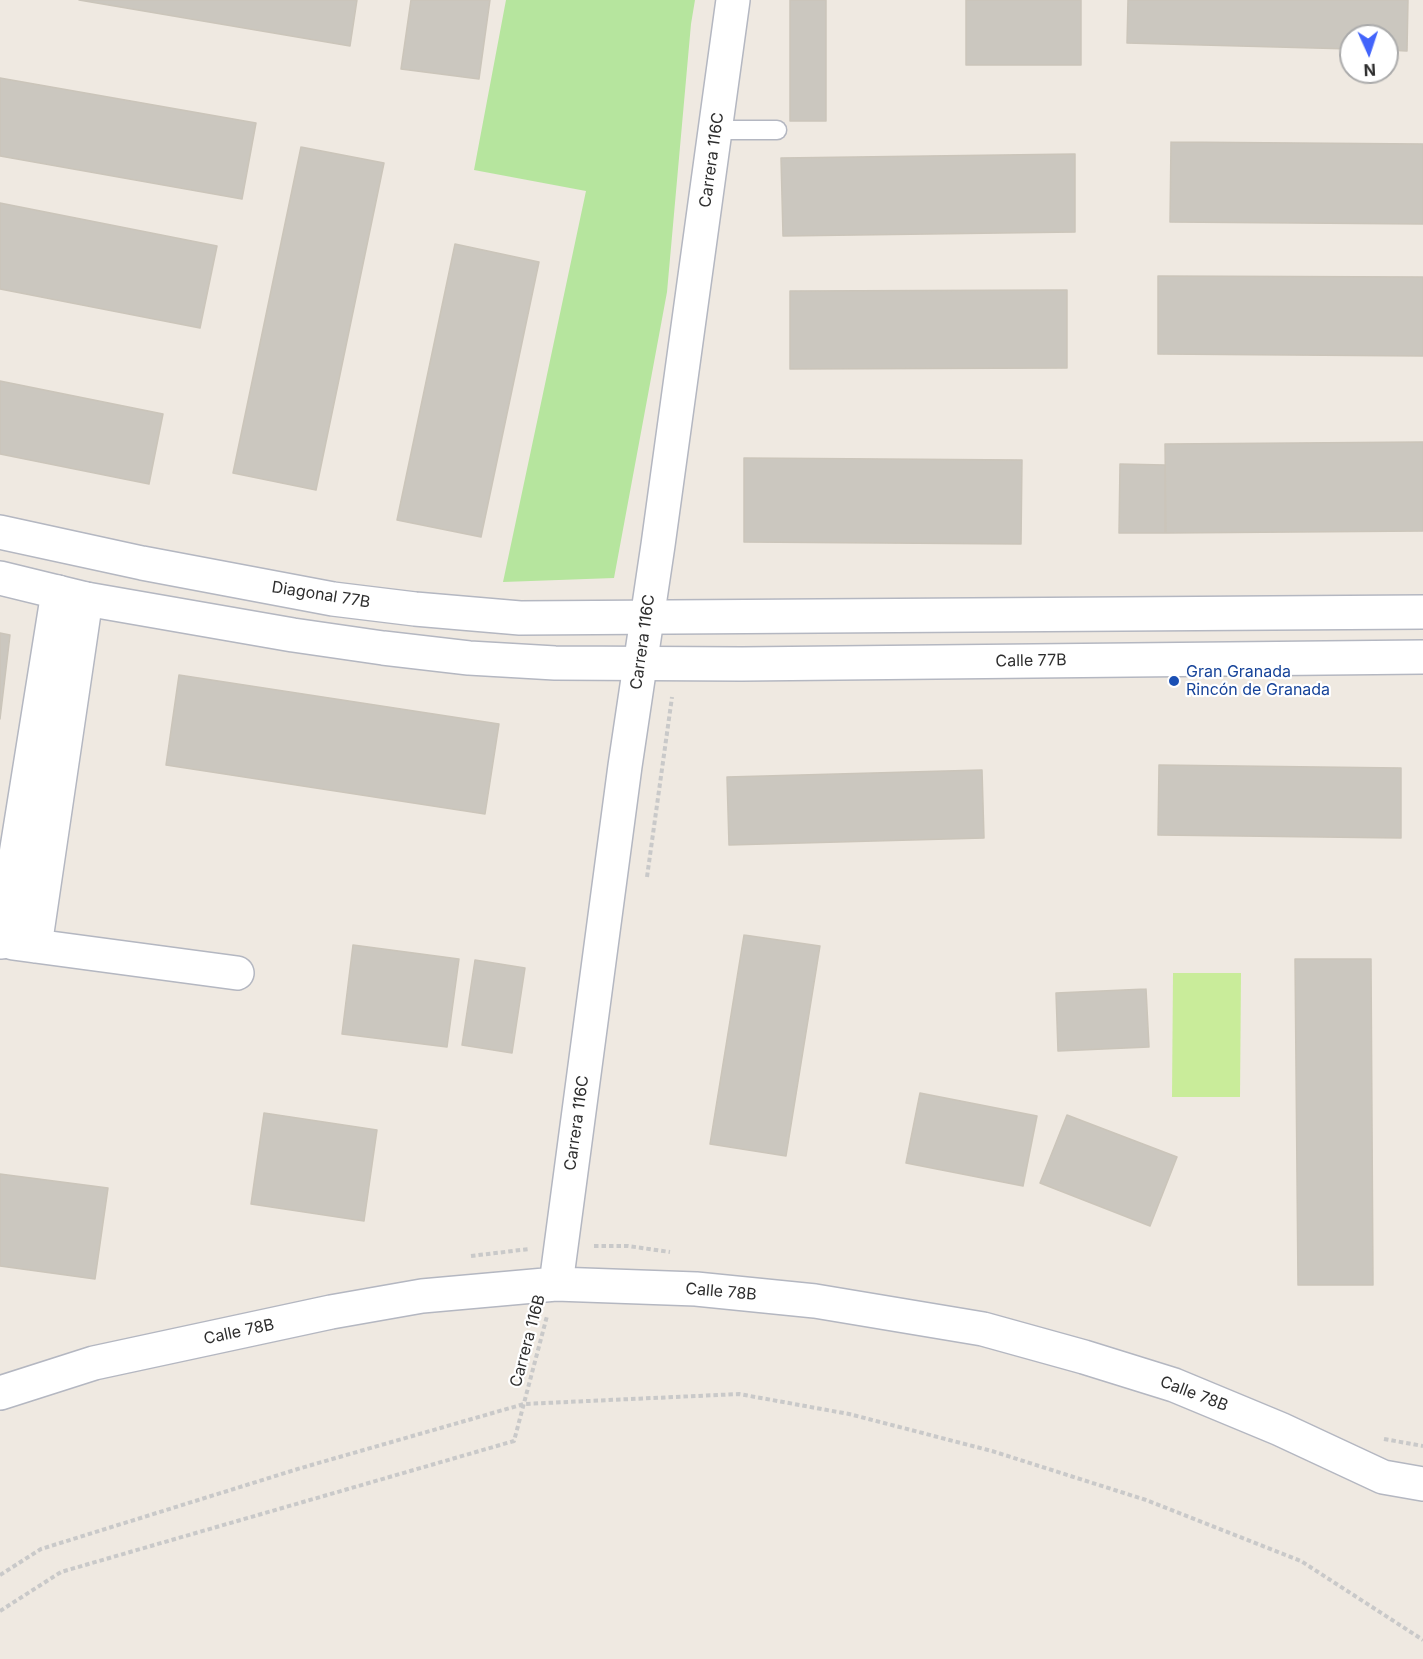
<!DOCTYPE html>
<html>
<head>
<meta charset="utf-8">
<style>
  body { margin:0 }
  #map { position:relative; width:1423px; height:1659px; overflow:hidden; background:#efe9e1; font-family:Inter,sans-serif }
  canvas { display:block }
  .north { position:absolute; left:1339px; top:24px; width:60px; height:60px; box-sizing:border-box; background:#fff; border:2px solid #ababab; border-radius:50%; rotate:177deg; font-size:16px; font-weight:700; line-height:24px; text-align:center; color:#2e2e2e }
  .north::after { content:''; display:block; margin:auto; width:21px; height:27px; background:#4264fb; clip-path:polygon(50% 0,100% 100%,50% 72%,0 100%) }
</style>
</head>
<body>
<div id="map">
<canvas width="1423" height="1659"></canvas>
<div class="north">N</div>
</div>
<script>
const g = document.querySelector('canvas').getContext('2d');
g.lineJoin = 'round';
function fill(path, color) {
  g.fillStyle = color;
  g.fill(path, 'evenodd');
}
function toPath(rows) {
  const path = new Path2D();
  for (const r of rows) {
    path.moveTo(r[0], r[1]);
    for (let i = 2; i < r.length; i += 2) path.lineTo(r[i], r[i + 1]);
  }
  return path;
}
function strokePath(path, color, width, dash) {
  g.strokeStyle = color;
  g.lineWidth = width;
  g.lineCap = dash ? 'butt' : 'round';
  g.setLineDash(dash || []);
  g.stroke(path);
}
function label(font, color, halo, rows, align = 'center') {
  g.font = font + ' Inter,sans-serif';
  g.lineWidth = 4.5;
  g.setLineDash([]);
  g.textBaseline = 'middle';
  g.strokeStyle = halo;
  g.fillStyle = color;
  for (const [text, x, y, turn = 0] of rows) {
    g.save();
    g.translate(x, y);
    g.rotate((+turn || 0) * Math.PI / 180);
    g.textAlign = isNaN(turn) ? turn : align;
    if (halo) g.strokeText(text, 0, 0);
    g.fillText(text, 0, 0);
    g.restore();
  }
}
const green = toPath([
  [506,0,695,0,691,24,667,292,614,578,503,582,586,191,474,170]
]);
const pitch = toPath([
  [1173,973,1241,973,1240,1097,1172,1097]
]);
const building = toPath([
  [79,0,357,0,350,46,79,0],
  [411,0,490,0,479,79,401,69,411,0],
  [790,0,826,0,826,121,790,121,790,0],
  [966,0,1081,0,1081,65,966,65,966,0],
  [1128,0,1408,0,1407,51,1387,50,1387,36,1351,36,1351,49,1127,43,1128,0],
  [0,78,256,123,242,199,0,156,0,78],
  [1171,142,1423,144,1423,224,1170,222,1171,142],
  [301,147,384,163,316,490,233,473,301,147],
  [1075,154,1075,232,783,236,781,158,1075,154],
  [0,203,217,246,200,328,0,289,0,203],
  [455,244,539,262,481,537,397,520,455,244],
  [1158,276,1423,277,1423,356,1158,354,1158,276],
  [1067,290,1067,368,790,369,790,291,1067,290],
  [0,381,163,414,149,484,0,454,0,381],
  [1423,442,1423,531,1166,533,1165,444,1423,442],
  [744,458,1022,460,1021,544,744,542,744,458],
  [1120,464,1165,465,1165,533,1119,533,1120,464],
  [0,633,10,635,0,719,0,633],
  [179,675,499,724,485,814,166,765,179,675],
  [1159,765,1401,768,1401,838,1158,835,1159,765],
  [982,770,984,838,729,845,727,777,982,770],
  [744,935,820,946,786,1156,710,1144,744,935],
  [353,945,459,959,447,1047,342,1034,353,945],
  [1295,959,1371,959,1373,1285,1298,1285,1295,959],
  [475,960,525,968,512,1053,462,1045,475,960],
  [1146,989,1149,1047,1058,1051,1056,993,1146,989],
  [920,1093,1037,1116,1023,1186,906,1163,920,1093],
  [264,1113,377,1130,364,1221,251,1204,264,1113],
  [1067,1115,1177,1157,1150,1226,1040,1183,1067,1115],
  [0,1174,108,1188,95,1279,0,1266,0,1174]
]);
const path = toPath([
  [647,877,672,697],
  [594,1246,628,1246,670,1252],
  [471,1256,529,1249],
  [1384,1439,1423,1446],
  [0,1575,41,1549,301,1468,524,1404,739,1394,849,1414,992,1451,1146,1500,1301,1561,1423,1640],
  [0,1611,61,1572,514,1441,547,1316]
]);
const lane = toPath([
  [716,130,777,130]
]);
const street = toPath([
  [2,942,58,592],
  [13,943,237,973],
  [35,946,86,599],
  [556,1284,625,766,658,545,733,0],
  [0,1393,94,1363,331,1312,422,1296,556,1284,696,1289,815,1301,983,1329,1084,1357,1174,1385,1280,1429,1383,1477,1423,1484]
]);
const secondary = toPath([
  [0,532,142,563,333,599,415,609,520,618,1423,612],
  [0,578,86,599,293,635,383,648,469,658,555,663,742,664,1423,657]
]);
const markers = [
  [1174,681,6,"#1a4fb4"]
];
const streetNames = [
  ["Carrera 116C",712,160,-82],
  ["Diagonal 77B",321,595,9],
  ["Carrera 116C",643,642,-82],
  ["Calle 77B",1031,661,-1],
  ["Carrera 116C",577,1123,-82],
  ["Calle 78B",721,1292,5],
  ["Calle 78B",239,1332,-12],
  ["Carrera 116B",528,1341,-75],
  ["Calle 78B",1194,1394,21]
];
const transitNames = [
  ["Gran Granada",1186,672],
  ["Rincón de Granada",1186,690]
];
fill(green, '#b6e59e');
fill(pitch, '#c9ec9a');
fill(building, '#cbc7bf');
strokePath(building, '#cbc5ba', 1.5);
strokePath(lane, '#b4b7c1', 21);
strokePath(street, '#b4b7c1', 36);
strokePath(secondary, '#b4b7c1', 36);
strokePath(path, '#c9c9c9', 4, [4.5, 3]);
strokePath(lane, '#fff', 18);
strokePath(street, '#fff', 33);
strokePath(secondary, '#fff', 33);
for (const [x, y, r, color] of markers) {
  const dot = new Path2D();
  dot.arc(x, y, r, 0, 2 * Math.PI);
  g.fillStyle = color;
  g.fill(dot);
  strokePath(dot, '#fff', 2);
}
label('16px', '#2e2e2e', '#fff', streetNames);
label('16px', '#164399', '#fff', transitNames, 'left');
</script>
</body>
</html>
